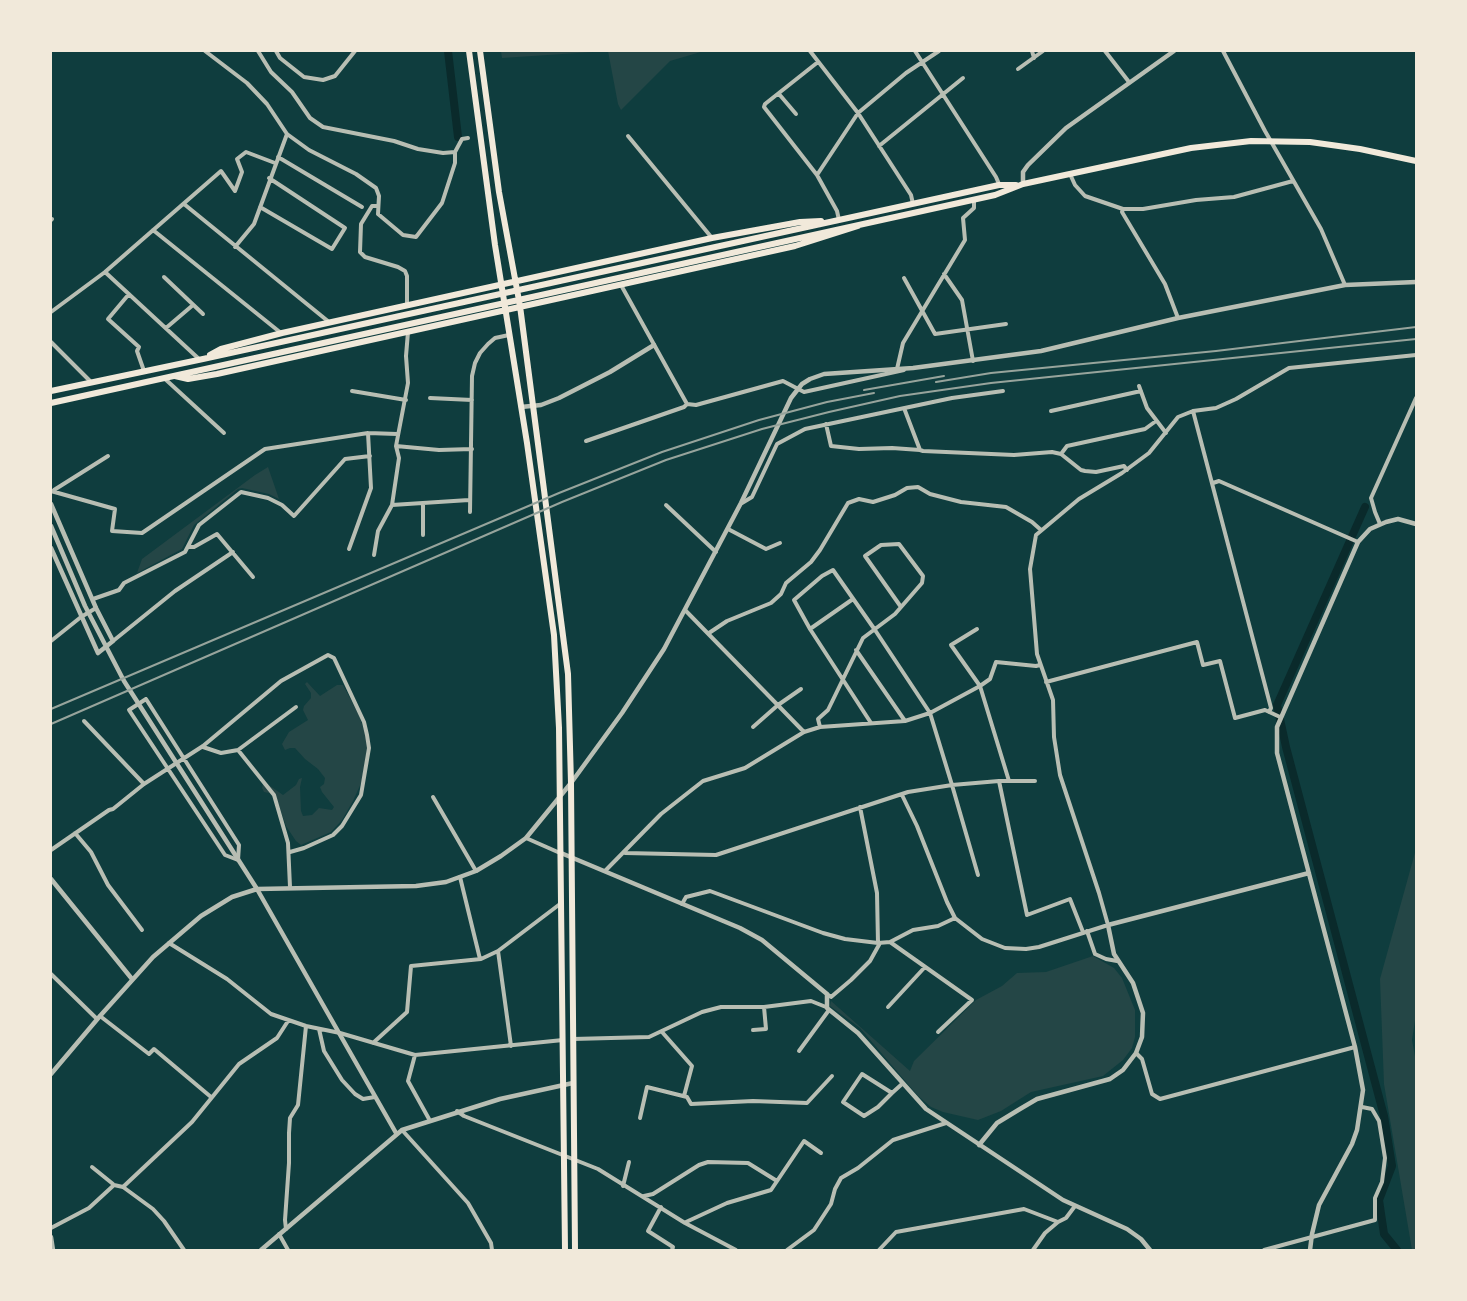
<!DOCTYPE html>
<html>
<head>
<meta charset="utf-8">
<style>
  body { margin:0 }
  #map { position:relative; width:1467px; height:1301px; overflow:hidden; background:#0f3d3e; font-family:"Source Sans 3",sans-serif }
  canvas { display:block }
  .frame { position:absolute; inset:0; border:52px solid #f1e9da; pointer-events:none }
</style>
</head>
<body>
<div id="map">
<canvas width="1467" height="1301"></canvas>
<div class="frame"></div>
</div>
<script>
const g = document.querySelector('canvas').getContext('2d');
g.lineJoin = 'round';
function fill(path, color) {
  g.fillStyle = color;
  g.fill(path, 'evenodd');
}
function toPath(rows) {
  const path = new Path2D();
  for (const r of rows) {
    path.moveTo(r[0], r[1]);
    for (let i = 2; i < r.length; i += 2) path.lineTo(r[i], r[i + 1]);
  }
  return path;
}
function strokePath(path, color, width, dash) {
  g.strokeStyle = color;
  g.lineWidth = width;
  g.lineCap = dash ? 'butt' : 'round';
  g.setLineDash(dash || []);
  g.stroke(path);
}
const green = toPath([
  [501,51,704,51,670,61,621,110,618,104,608,51,502,58],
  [268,467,279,499,269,494,242,488,238,489,194,525,182,549,137,573,142,559,255,475],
  [307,682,320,696,337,685,343,685,359,715,368,742,362,781,353,801,342,820,331,832,301,845,296,841,286,826,276,797,269,793,264,792,262,788,263,784,266,783,283,795,296,785,299,779,302,778,300,787,301,811,303,816,312,815,319,808,332,810,334,807,322,792,320,787,324,784,325,778,318,769,305,759,295,748,290,748,285,750,282,744,289,732,308,720,303,710,304,706,311,698,311,693,305,684],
  [1416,849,1416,1014,1412,1040,1416,1062,1416,1250,1412,1250,1384,1084,1380,979],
  [1093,956,1114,968,1122,978,1135,1010,1135,1037,1132,1048,1123,1060,1103,1076,1031,1092,1001,1111,978,1120,943,1112,931,1107,918,1096,860,1028,830,1006,831,1001,910,1071,914,1061,976,1000,1002,986,1017,973,1046,972]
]);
const canal = toPath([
  [448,51,458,137],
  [1365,507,1277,705,1286,747,1384,1116,1392,1166,1379,1200,1384,1234,1397,1250]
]);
const minor = toPath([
  [205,51,247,83,267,104,287,134,309,150,356,174,376,188,379,196,378,214,403,235,416,237,442,203,455,163,455,152],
  [258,51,271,72,292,92,310,118,323,127,394,141,418,149,443,153,455,152,462,139,468,138],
  [276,51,280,58,304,77,323,80,335,76,355,51],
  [810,51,858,113,911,195,913,204],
  [915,51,996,177,999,184],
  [1032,51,1034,58],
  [1105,51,1129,82],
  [1223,51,1265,131,1321,229,1345,285],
  [818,62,765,104,764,107,817,175,837,211,839,220],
  [1018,69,1043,51],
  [779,94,796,114],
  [628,136,712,238],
  [879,146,963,78],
  [278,157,362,207],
  [1070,174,1075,185,1085,196,1123,209,1143,209,1196,200,1234,197,1293,181],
  [817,175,858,113,906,73,939,51],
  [184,204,329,322],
  [378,206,372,206,361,224,360,252,365,257,398,267,405,271,407,276,407,306],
  [260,207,332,249,345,228,269,178],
  [1123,209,1122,212,1165,284,1178,318],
  [51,220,52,219],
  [153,230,281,333],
  [235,247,254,224,287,134],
  [105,272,199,359],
  [944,274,962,300,973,361],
  [164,277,203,314],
  [904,278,935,334,1006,324],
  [621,285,687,404,696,405,783,381,804,392,904,370],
  [129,294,108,319,139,347,137,351,144,371],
  [51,312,105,272,221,171,235,191,242,172,237,159,246,152,275,163],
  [166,328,193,305],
  [51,342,91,382],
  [897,369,903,343,965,240,963,218,974,208,974,200],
  [164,378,224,433],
  [1139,386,1147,408,1166,433],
  [352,391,406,400],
  [430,398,472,400],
  [904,408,920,450,923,451,1014,455,1052,452,1061,454,1067,446,1145,429,1156,421],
  [1051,411,1141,391],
  [1193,411,1271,708,1269,712],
  [826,424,831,446,859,449,892,448,920,450],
  [586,441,684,407,687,404],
  [396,446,439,450,472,449],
  [1061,454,1081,470,1085,471,1096,472,1124,466,1127,470],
  [1213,483,1219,481,1358,542],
  [54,490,108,456],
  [51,491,115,509,112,531,142,533,265,449,368,433,397,434],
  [742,503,752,497,777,444,805,429,952,398,1003,391],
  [392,505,469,500],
  [666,505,716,552],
  [470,512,472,376,475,363,480,353,488,344,495,338,509,335],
  [1380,524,1375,512,1371,498,1416,398],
  [728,529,766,549,780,543],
  [423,535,423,503],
  [188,547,194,547,217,534,253,577],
  [349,549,371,488,368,433],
  [374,555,378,531,392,505,399,458,396,446,408,383,406,356,408,332],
  [93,599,119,590,124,583,185,552,199,525,241,492,268,498,282,505,294,516,345,459,370,456],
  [685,610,804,732],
  [810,629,853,599],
  [709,633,727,621,771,603,781,594,786,583,811,562,820,550,848,503,859,499,873,502,895,495,907,488,918,487,930,494,961,502,1006,507,1032,522,1041,530],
  [51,641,81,617,96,608],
  [113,641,175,591,233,552],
  [856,650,905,721],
  [1046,682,1197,642,1203,665,1220,661,1235,718,1265,710,1280,717],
  [146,699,239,845,238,860,225,855,129,710,146,699],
  [84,721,144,784],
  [871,723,810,629,794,600,822,576,833,570,875,630,930,713,952,785,999,781,1027,915,1070,899,1083,932],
  [753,727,778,705,801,689],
  [820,727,818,719,828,710,863,638,895,614,922,583,923,576,899,544,881,545,865,556,901,607],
  [203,747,221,753,238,750,296,707],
  [238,750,274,795,288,843,290,887],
  [999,781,1035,781],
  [1009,781,980,686,990,679,996,662,1036,666,1040,665],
  [902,795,917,826,947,902,955,918,982,939,1005,948,1026,949,1039,947,1108,925,1099,893,1060,775,1054,737,1053,700,1037,654,1030,569,1036,535,1079,499,1122,473,1149,453,1178,417,1193,411,1216,408,1236,399,1289,368,1416,355],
  [433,797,476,871],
  [860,807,877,893,878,943],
  [75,833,91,852,108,885,142,930],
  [526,838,560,853],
  [51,850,109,810,113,809,144,784,203,746,281,681,328,655,334,658,364,722,367,735,369,748,361,795,342,826,333,835,304,848,290,852],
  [625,853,716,855,908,792,952,785,978,875],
  [605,871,661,814,703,781,745,768,804,732,820,727,905,721,930,713,980,686,951,645,977,629],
  [460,877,480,959],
  [682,904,686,897,710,891,823,933,845,939,878,943,890,942,913,930,938,926,955,918],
  [1087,931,1095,954,1106,959,1117,961],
  [890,942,972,1000,938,1032],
  [169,943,227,979,271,1014,306,1026,340,1033,415,1055,563,1040],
  [498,951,511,1046],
  [51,974,97,1019],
  [827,994,831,997,851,980,870,961,880,943],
  [888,1007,925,967],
  [100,1016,149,1054,154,1049,211,1097],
  [319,1029,324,1051,342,1080,355,1094,363,1099,375,1097],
  [753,1030,766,1029,764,1007],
  [662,1032,692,1066,684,1096],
  [573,1039,649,1037,702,1012,721,1007,764,1007,811,1001,826,1007],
  [373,1043,407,1012,411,966,481,959,498,951,560,904],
  [799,1051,829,1010],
  [1136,1053,1142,1059,1152,1094,1160,1099,1355,1047],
  [415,1055,408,1081,429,1119],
  [892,1093,862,1074,843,1102,864,1116,878,1107,892,1093,902,1084],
  [457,1111,464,1116,598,1169,685,1223,736,1250],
  [640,1118,647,1087,687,1097,691,1104,753,1101,807,1103,832,1076],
  [402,1130,468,1203,491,1243,492,1250],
  [92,1167,113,1184],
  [623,1186,629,1162],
  [123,1187,192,1122,239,1064,277,1038,288,1021],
  [644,1196,653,1194,699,1165,708,1162,748,1163,777,1181],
  [661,1207,648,1231,673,1247,672,1250],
  [686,1222,727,1203,771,1190,804,1141,821,1153],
  [51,1228,89,1208,114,1185,123,1187,153,1209,164,1221,184,1250],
  [286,1229,285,1220,289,1163,289,1133,290,1118,298,1105,306,1026],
  [279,1234,288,1250],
  [787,1250,814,1230,831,1204,835,1189,841,1178,858,1168,893,1140,946,1123],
  [879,1250,896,1232,1024,1209,1058,1222,1066,1218,1075,1206],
  [1033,1250,1045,1233,1058,1222],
  [1264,1250,1375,1220,1375,1198,1382,1182,1385,1158,1379,1121,1372,1109,1362,1107]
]);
const tertiary = toPath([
  [1023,184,1023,172,1028,165,1066,128,1174,51],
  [521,407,541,405,559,398,610,372,654,345],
  [51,504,96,608,113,641,98,653,51,548],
  [51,526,85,606,124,681,257,889,396,1133],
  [561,853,740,928,762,940,827,994,827,1008,858,1033,926,1109,1063,1200,1127,1229,1141,1239,1150,1250],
  [51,879,132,979],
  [51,1074,100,1016,153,957,201,916,232,897,257,889,416,886,446,882,476,871,501,856,526,838,571,783,622,713,664,649,741,503,791,398,802,384,810,379,824,374,913,368,1041,351,1178,318,1345,285,1416,282],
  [979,1145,997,1123,1020,1109,1037,1099,1110,1079,1123,1070,1136,1053,1142,1037,1143,1013,1133,983,1114,954,1108,925,1309,873],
  [51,1237,53,1250],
  [261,1250,402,1130,500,1099,573,1083],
  [1310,1250,1312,1234,1319,1205,1352,1144,1357,1130,1363,1090,1355,1047,1277,753,1277,727,1358,542,1370,529,1386,522,1398,519,1416,524]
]);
const trunk = toPath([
  [469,51,495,245,527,443,554,635,559,728,565,1250],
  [480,51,499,192,520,306,568,674,571,783,575,1250],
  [210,355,221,349,282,333,712,238,800,222,821,221],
  [175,376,188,379,217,374,795,246,858,226],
  [51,391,203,359,999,185,1016,185],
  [51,403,995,195,1023,184,1191,148,1251,141,1310,142,1360,149,1416,161]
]);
const rail = toPath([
  [936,382,991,373,1216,351,1416,327],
  [864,390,944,376],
  [51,709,559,493,662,452,759,420,827,402,874,393],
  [51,724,562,502,666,460,762,429,829,412,900,396,991,383,1416,339]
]);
fill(green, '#244646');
strokePath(canal, '#0a2a2b', 8);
strokePath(minor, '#b8beb3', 4);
strokePath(tertiary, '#b8beb3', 4.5);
strokePath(trunk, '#f1e9da', 6);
strokePath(rail, '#97a49c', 2);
</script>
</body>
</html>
